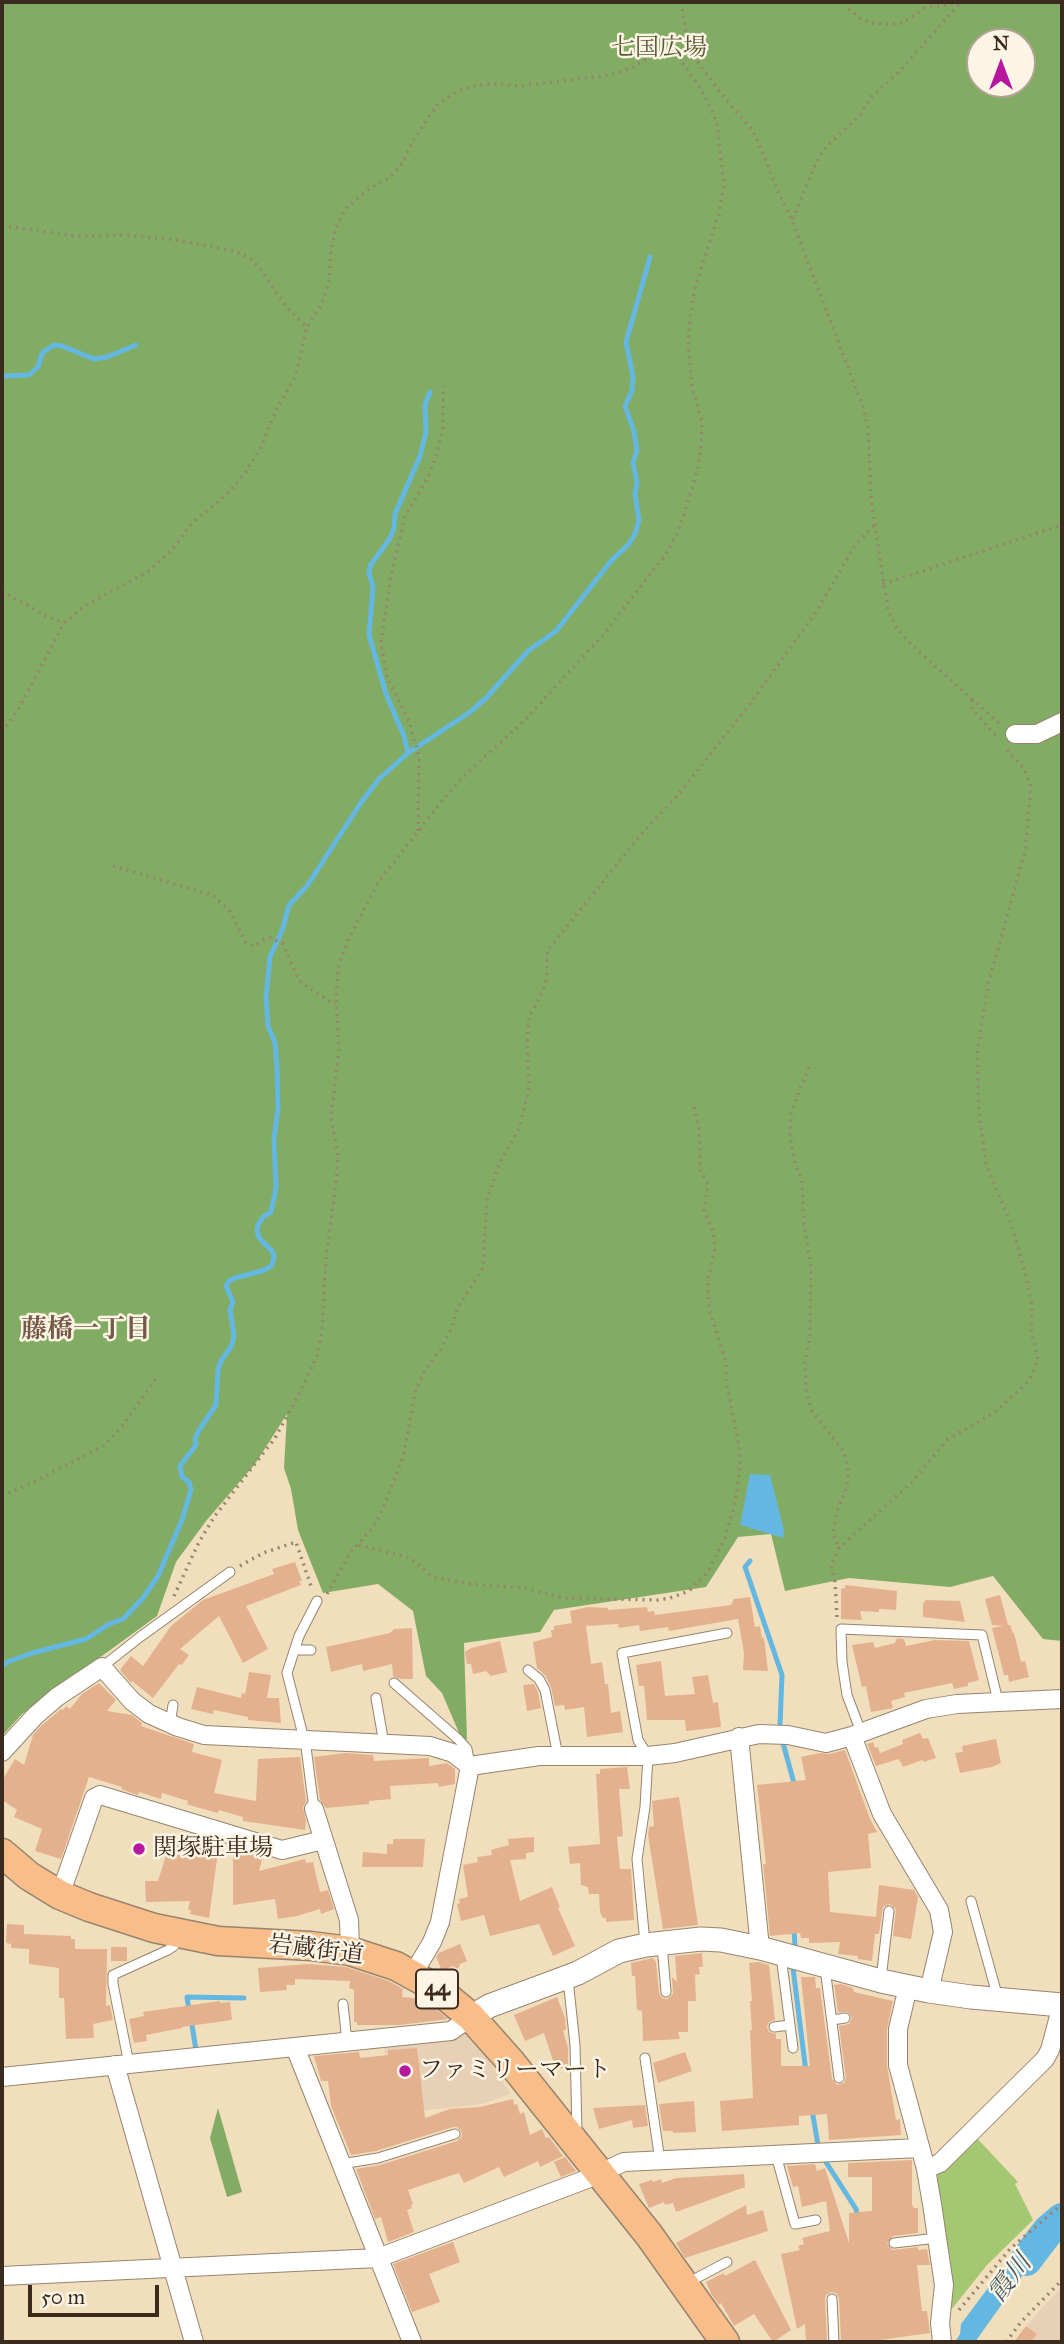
<!DOCTYPE html>
<html>
<head>
<meta charset="utf-8">
<style>
  body { margin:0 }
  #map { position:relative; width:1064px; height:2344px; overflow:hidden; background:#f1debd; font-family:"IM FELL Great Primer",serif }
  canvas { display:block }
  .frame { position:absolute; inset:0; border:4px solid #3b2a1e; pointer-events:none }
  .north { position:absolute; left:966px; top:28px; width:70px; height:70px; box-sizing:border-box; background:#fcf5e5; border:2px solid #afa495; border-radius:50%; rotate:0deg; font-size:19px; font-weight:700; line-height:28px; text-align:center; color:#3b2a1e }
  .north::after { content:''; display:block; margin:auto; width:24px; height:32px; background:#b5179e; clip-path:polygon(50% 0,100% 100%,50% 72%,0 100%) }
  .scale { position:absolute; left:28px; top:2285px; width:131px; height:32px; box-sizing:border-box; border:4px solid #3b2a1e; border-top:0; padding-left:9px; font-size:21px; line-height:24px; white-space:nowrap; color:#3b2a1e; -webkit-text-stroke:5px #fcf5e5; paint-order:stroke }
</style>
</head>
<body>
<div id="map">
<canvas width="1064" height="2344"></canvas>
<div class="frame"></div>
<div class="north">N</div>
<div class="scale">50 m</div>
</div>
<script>
const g = document.querySelector('canvas').getContext('2d');
g.lineJoin = 'round';
function fill(path, color) {
  g.fillStyle = color;
  g.fill(path, 'evenodd');
}
function toPath(rows) {
  const path = new Path2D();
  for (const r of rows) {
    path.moveTo(r[0], r[1]);
    for (let i = 2; i < r.length; i += 2) path.lineTo(r[i], r[i + 1]);
  }
  return path;
}
function strokePath(path, color, width, dash) {
  g.strokeStyle = color;
  g.lineWidth = width;
  g.lineCap = dash ? 'butt' : 'round';
  g.setLineDash(dash || []);
  g.stroke(path);
}
function label(font, color, halo, rows, align = 'center') {
  g.font = font + ' "IM FELL Great Primer","Noto Serif JP",serif';
  g.lineWidth = 5;
  g.setLineDash([]);
  g.textBaseline = 'middle';
  g.strokeStyle = halo;
  g.fillStyle = color;
  for (const [text, x, y, turn = 0] of rows) {
    g.save();
    g.translate(x, y);
    g.rotate((+turn || 0) * Math.PI / 180);
    g.textAlign = isNaN(turn) ? turn : align;
    if (halo) g.strokeText(text, 0, 0);
    g.fillText(text, 0, 0);
    g.restore();
  }
}
const built = toPath([
  [470,2033,511,2094,482,2104,391,2114,384,2043],
  [1062,2288,1062,2342,1013,2342,1046,2303]
]);
const green = toPath([
  [974,2135,1018,2182,1015,2184,1033,2220,987,2265,951,2310,951,2275,937,2174]
]);
const forest = toPath([
  [2,2,1062,2,1062,1641,1043,1639,993,1576,950,1587,849,1578,785,1591,771,1534,738,1537,706,1587,554,1610,540,1632,464,1643,467,1740,460,1735,442,1693,426,1676,413,1611,378,1584,323,1593,298,1530,291,1489,284,1468,287,1414,255,1464,206,1521,176,1562,157,1616,22,1714,2,1736],
  [980,42,1022,42,1022,84,980,84],
  [218,2108,242,2192,227,2197,210,2138]
]);
const water = toPath([
  [750,1474,770,1475,784,1530,783,1538,740,1525],
  [1053,2226,1047,2243,1041,2249,1039,2258,1022,2276,975,2342,955,2342,960,2334,961,2324,991,2284,1034,2241]
]);
const stream = toPath([
  [2,376,29,375,38,367,42,353,54,345,62,346,94,359,107,357,136,345],
  [408,753,404,736,386,694,369,635,373,586,369,574,370,566,390,538,394,528,395,514,420,456,426,432,425,405,430,392],
  [750,1561,745,1567,782,1675,780,1725],
  [2,1667,7,1662,32,1653,86,1639,109,1624,123,1619,143,1598,158,1576,182,1520,191,1490,189,1482,182,1477,180,1466,196,1445,195,1439,199,1430,216,1405,218,1369,221,1361,232,1345,234,1334,230,1310,233,1302,226,1286,229,1281,235,1278,265,1270,272,1265,274,1257,272,1251,260,1239,257,1231,258,1225,263,1217,271,1212,276,1188,274,1139,278,1108,277,1068,275,1043,268,1026,266,997,270,957,283,928,289,905,307,886,360,804,379,779,408,753,470,712,486,698,528,651,556,631,611,561,628,545,635,534,639,520,635,494,637,483,633,462,637,451,634,431,625,406,632,391,633,377,626,342,650,257],
  [783,1743,795,1787],
  [794,1929,795,1947],
  [793,1968,806,2072],
  [189,2010,187,1997,244,1998],
  [191,2019,196,2050],
  [812,2110,818,2145],
  [824,2159,856,2209,858,2219]
]);
const river = toPath([
  [1026,2260,1048,2231,1062,2219]
]);
const building = toPath([
  [295,1562,302,1581,299,1581,301,1585,246,1606,268,1649,243,1663,219,1616,180,1649,189,1655,182,1665,179,1664,153,1698,132,1681,131,1683,120,1670,131,1656,143,1666,171,1626,203,1600,274,1574,272,1569],
  [845,1585,897,1591,896,1610,879,1609,879,1612,860,1611,862,1620,841,1619,841,1589,845,1588],
  [1000,1595,1008,1625,1010,1625,1013,1633,1014,1633,1021,1662,1025,1661,1029,1677,1009,1682,1008,1675,1004,1675,992,1628,1003,1626,992,1625,985,1599],
  [750,1597,755,1627,760,1626,762,1638,764,1638,768,1671,743,1670,744,1653,738,1619,669,1631,668,1627,640,1631,639,1625,619,1628,618,1624,586,1626,591,1664,602,1662,605,1684,608,1684,611,1713,620,1711,623,1732,587,1737,584,1707,565,1710,564,1705,555,1706,551,1687,545,1675,537,1668,533,1642,552,1637,551,1630,554,1630,554,1626,572,1623,570,1611,588,1607,608,1608,608,1610,647,1607,648,1612,654,1611,655,1615,731,1605,734,1599],
  [926,1600,960,1601,965,1622,923,1617,923,1603],
  [412,1628,413,1679,400,1679,393,1676,392,1664,363,1671,362,1664,331,1672,326,1647,390,1633,394,1629],
  [897,1638,904,1639,906,1646,935,1640,969,1641,979,1680,968,1683,968,1686,954,1689,952,1683,904,1693,905,1697,891,1701,893,1708,871,1712,866,1686,862,1687,852,1645,873,1642,875,1648,895,1643],
  [500,1641,507,1672,491,1676,486,1671,473,1674,471,1664,467,1664,465,1652,471,1648],
  [661,1661,665,1696,695,1694,692,1677,708,1675,713,1703,718,1702,721,1727,686,1731,685,1720,647,1720,644,1686,639,1686,636,1665],
  [249,1672,271,1675,267,1698,279,1698,281,1723,248,1720,248,1717,214,1710,213,1714,191,1709,197,1687,241,1698,242,1693,245,1694],
  [99,1683,116,1700,107,1711,132,1715,142,1723,141,1726,194,1744,192,1752,222,1760,214,1793,256,1801,258,1759,300,1757,306,1801,303,1807,306,1821,305,1830,243,1821,243,1817,219,1810,218,1813,196,1807,187,1804,188,1801,162,1793,161,1799,139,1792,138,1795,121,1789,122,1787,89,1777,61,1859,35,1851,42,1829,14,1817,17,1810,2,1800,2,1781,15,1759,24,1765,33,1735,40,1727,61,1709,63,1710,66,1706,70,1709,82,1694],
  [534,1684,538,1692,541,1708,527,1711,523,1685],
  [920,1733,923,1739,928,1738,936,1758,924,1762,922,1760,903,1767,899,1759,876,1766,867,1744,873,1742,875,1748,878,1747,880,1753,903,1744,902,1740],
  [996,1739,1001,1763,992,1767,960,1773,955,1753,963,1752,962,1746],
  [845,1750,870,1819,877,1832,868,1834,871,1868,828,1872,830,1912,876,1917,879,1885,914,1890,918,1897,911,1939,893,1936,896,1909,890,1904,883,1907,879,1934,875,1934,872,1961,858,1959,858,1956,838,1954,840,1942,809,1943,809,1938,801,1938,800,1933,770,1936,763,1864,766,1864,757,1785,806,1780,801,1757,819,1753,829,1754],
  [346,1753,373,1755,374,1761,429,1758,429,1766,447,1763,455,1769,455,1784,439,1787,438,1783,390,1786,391,1799,369,1801,369,1804,326,1808,320,1800,314,1757],
  [627,1767,630,1789,619,1789,623,1836,617,1837,620,1869,631,1869,634,1920,606,1922,606,1918,603,1918,600,1912,599,1894,589,1894,588,1887,581,1885,580,1863,570,1864,568,1847,600,1844,596,1774,600,1774,600,1769],
  [679,1797,698,1925,663,1929,648,1835,649,1827,654,1826,652,1801],
  [172,1836,191,1842,193,1837,219,1844,209,1918,190,1914,191,1910,188,1910,190,1901,146,1902,145,1881,158,1881],
  [534,1837,534,1852,526,1853,526,1859,510,1860,520,1901,552,1887,560,1907,558,1908,575,1946,553,1956,539,1924,490,1936,484,1915,461,1921,457,1904,460,1903,459,1899,468,1897,463,1865,478,1862,477,1857,492,1855,491,1850,509,1845,508,1839],
  [393,1839,425,1839,423,1867,362,1867,363,1852,387,1854,387,1844,393,1844],
  [233,1848,263,1856,259,1871,305,1859,306,1863,313,1862,320,1892,328,1890,334,1909,321,1914,320,1909,297,1916,278,1919,275,1899,233,1905],
  [7,1924,24,1925,24,1934,71,1936,71,1939,75,1939,75,1949,107,1949,106,2006,110,2005,113,2020,93,2024,94,2038,66,2039,64,1998,59,1998,59,1968,29,1964,29,1949,11,1948,11,1944,6,1943],
  [460,1944,467,1961,460,1964,458,1969,453,1966,442,1971,436,1957,439,1953],
  [111,1947,127,1947,127,1961,111,1961],
  [702,1953,703,1967,699,1967,700,1974,695,1975,696,2001,688,2001,688,2032,678,2032,680,2039,643,2041,642,2011,637,2010,635,1976,632,1976,631,1963,653,1958,656,1962,659,1993,662,1998,667,1999,673,1994,672,1977,677,1982,675,1956],
  [759,1962,769,1965,775,2020,769,2022,767,2027,769,2032,776,2034,776,2039,781,2039,781,2066,810,2066,801,1977,815,1977,816,1988,820,1988,832,2079,837,2085,844,2083,846,2078,839,2026,849,2024,852,2018,848,2012,838,2012,834,1985,841,1984,853,1988,854,1992,893,2001,887,2029,887,2065,896,2120,900,2119,901,2135,829,2140,827,2114,799,2116,799,2125,722,2131,720,2101,753,2098,750,2030,752,2030,750,2001,752,2001,749,1963],
  [308,1964,346,1967,389,1981,403,1989,402,1997,422,1999,421,2004,431,2005,448,2019,400,2025,357,2025,357,2022,354,2022,354,1990,349,1988,350,1981,295,1979,295,1985,286,1985,287,1990,260,1992,258,1968],
  [557,1997,565,2018,566,2029,563,2031,568,2048,568,2066,556,2070,544,2033,525,2041,514,2015],
  [220,2001,220,2003,230,2002,232,2020,182,2027,182,2028,146,2035,147,2041,134,2043,129,2019,144,2016,143,2012],
  [417,2048,425,2118,450,2109,480,2107,513,2099,514,2105,517,2104,520,2114,524,2112,530,2135,542,2129,546,2138,549,2137,563,2156,540,2167,538,2161,504,2177,499,2167,464,2183,459,2173,408,2190,413,2204,411,2205,412,2208,407,2210,414,2232,388,2242,381,2217,375,2219,356,2169,380,2165,457,2141,462,2136,461,2131,457,2127,453,2127,376,2151,351,2155,331,2106,328,2081,321,2081,314,2056,359,2052,360,2058,388,2055,388,2050],
  [685,2052,692,2071,658,2083,653,2063],
  [694,2101,696,2132,673,2133,673,2131,663,2131,659,2104],
  [645,2105,648,2126,633,2128,632,2120,599,2129,593,2108],
  [565,2157,576,2171,561,2177,554,2162],
  [912,2160,912,2205,914,2208,918,2208,918,2233,893,2236,887,2243,892,2250,918,2247,918,2250,927,2249,930,2265,917,2265,922,2311,927,2311,930,2333,865,2342,845,2342,845,2340,841,2340,839,2298,836,2293,831,2292,826,2295,825,2299,827,2341,806,2342,805,2324,797,2329,781,2254,800,2250,798,2246,804,2244,802,2238,830,2231,826,2201,802,2207,798,2186,793,2187,787,2166,815,2164,817,2171,825,2168,849,2243,849,2213,872,2211,872,2177,848,2177,848,2163],
  [744,2174,745,2187,676,2212,673,2203,665,2205,664,2202,649,2208,639,2184,652,2180,653,2182,661,2179,662,2183,676,2178],
  [746,2205,747,2215,763,2210,768,2231,685,2258,676,2243],
  [453,2242,460,2262,429,2274,440,2302,412,2312,393,2264],
  [755,2260,791,2330,773,2342,754,2314,734,2326,721,2303,719,2305,711,2294,706,2282,724,2273,725,2276],
  [1026,2326,1037,2334,1031,2342,1014,2342]
]);
const path = toPath([
  [681,2,689,50,722,95,753,131,765,158,777,190,792,220,863,407,868,429,871,499,888,610,897,629,915,648,1001,725],
  [846,2,849,9,860,18,871,23,888,24,903,23,925,8,963,2],
  [793,219,813,169,824,149,860,115,871,97,897,74,961,2],
  [2,226,78,236,126,235,176,240,234,251,251,259,261,270,287,308,307,327],
  [883,584,1062,525],
  [2,591,46,616,64,623],
  [972,700,972,709,997,737],
  [2,732,19,708,64,623,85,606,149,571,172,550,191,524,231,490,245,473,261,447,277,408,296,375,307,327,321,306,329,282,331,249,336,227,346,208,369,189,387,179,400,167,413,141,437,105,458,91,476,85,499,84,519,86,610,75,634,67,662,49,689,50],
  [418,831,419,757,409,721,387,677,381,643,391,575,405,517,428,477,436,456,443,427,443,386],
  [113,866,212,895,229,910,246,943,255,946,264,939,271,938,283,944,299,981,335,1005],
  [809,1067,791,1112,790,1135,794,1160,802,1182,804,1224,811,1267,810,1336,805,1362,806,1389,811,1410,842,1449,848,1466,847,1487,838,1509,833,1533,839,1548],
  [2,1496,38,1480,103,1446,120,1429,158,1376],
  [359,1545,410,1558,433,1577,470,1584,524,1588,565,1598,658,1600,670,1598,689,1591,707,1573,725,1538,734,1507,739,1477,740,1452,726,1380,726,1362,709,1308,708,1280,715,1248,713,1231,704,1211,708,1184,700,1169,699,1128,693,1103],
  [240,1566,263,1553,296,1542,312,1589],
  [327,1594,350,1553,374,1526,384,1506,403,1457,415,1393,423,1373,441,1349,452,1327,458,1307,483,1268,487,1199,499,1164,519,1129,529,1088,527,1041,529,1017,540,997,547,978,547,951,644,831,678,795,749,705,817,611,853,548,875,524],
  [174,1596,199,1542,214,1517,275,1438,298,1396,317,1356,322,1331,326,1258,337,1174,338,1157,331,1117,339,1050,336,993,339,963,350,936,379,881,446,796,467,773,524,721,603,635,665,555,678,532,696,476,701,449,702,422,692,387,688,346,690,317,695,288,719,213,724,184,717,122,702,91,682,62,682,57,689,50],
  [837,1617,835,1582,831,1565,839,1548,912,1482,947,1440,995,1412,1028,1382,1038,1360,1031,1329,1032,1305,1027,1281,1013,1229,986,1164,979,1112,977,1053,988,985,1025,851,1031,786,1023,767,1006,749],
  [959,2310,1010,2249,1062,2204],
  [1006,2342,1021,2322,1062,2280]
]);
const service = toPath([
  [295,1650,311,1650],
  [102,1667,140,1637,230,1572],
  [528,1670,539,1679,545,1690,558,1756],
  [394,1683,458,1739,467,1749,470,1765],
  [376,1698,384,1744],
  [170,1724,173,1705],
  [861,1732,847,1695,842,1662,841,1629,982,1635,998,1701],
  [314,1809,306,1747,287,1673,299,1636,317,1601],
  [971,1901,998,1998],
  [645,1943,637,1859,645,1807,648,1756,638,1740,622,1653,727,1633],
  [662,1945,666,1992],
  [781,1956,793,2048],
  [825,1968,839,2078],
  [568,1979,575,2045,577,2133],
  [881,1979,889,1911],
  [343,2004,347,2042],
  [832,2020,845,2018],
  [774,2027,790,2025],
  [645,2058,660,2161],
  [129,2064,113,1984,113,1975,168,1950,174,1946,176,1935],
  [776,2155,795,2224,816,2220],
  [341,2164,378,2158,455,2134],
  [894,2243,937,2238],
  [689,2282,727,2262],
  [832,2299,834,2342]
]);
const minor = toPath([
  [1015,734,1037,734,1062,722],
  [852,1736,882,1814,939,1910,943,1932,929,1991],
  [739,1737,760,1948],
  [2,1752,35,1716,57,1697,102,1667,132,1701,149,1714,178,1727,204,1735,430,1746,453,1753,470,1766,539,1756,648,1756,675,1753,759,1734,788,1735,826,1743,852,1736,926,1709,957,1704,1062,1699],
  [314,1809,349,1920,350,1951],
  [60,1895,94,1798,100,1795,282,1850,323,1840],
  [413,1974,432,1942,440,1922,470,1766],
  [908,1987,898,2029,898,2065,926,2169,932,2204,944,2285,940,2323,942,2342],
  [295,2047,412,2342],
  [115,2065,194,2342],
  [2,2077,451,2031,471,2017],
  [926,2169,940,2163,1045,2059,1050,2050,1062,2005],
  [2,2276,378,2258,587,2179,624,2162,919,2148]
]);
const tertiary = toPath([
  [471,2017,489,2006,578,1973,619,1951,646,1945,701,1939,721,1940,760,1948,881,1981,929,1991,971,1997,1062,2005]
]);
const primary = toPath([
  [2,1853,29,1876,60,1895,89,1907,154,1928,218,1941,311,1946,350,1951,396,1966,436,1988,471,2017,510,2061,649,2235,725,2342]
]);
const markers = [
  [139,1849,7,"#b5179e"],
  [405,2071,7,"#b5179e"]
];
const shields = [
  [437,1989,42]
];
const shieldNames = [
  ["44",437,1989]
];
const parkNames = [
  ["七国広場",659,49]
];
const poiNames = [
  ["関塚駐車場",153,1849],
  ["ファミリーマート",419,2071]
];
const streetNames = [
  ["岩蔵街道",316,1951,7]
];
const neighbourhoodNames = [
  ["藤橋一丁目",86,1331]
];
const waterNames = [
  ["霞川",1011,2279,-52]
];
fill(built, '#e7d0b5');
fill(green, '#a3c871');
fill(forest, '#82ac63');
fill(water, '#64b7e0');
strokePath(stream, '#64b7e0', 5);
strokePath(river, '#64b7e0', 32);
fill(building, '#e4b18f');
strokePath(service, '#96846e', 11);
strokePath(minor, '#96846e', 20);
strokePath(tertiary, '#96846e', 25);
strokePath(primary, '#96846e', 31);
strokePath(path, '#96846e', 3.5, [2, 5]);
strokePath(service, '#fff', 9);
strokePath(minor, '#fff', 18);
strokePath(tertiary, '#fff', 23);
strokePath(primary, '#f8bd88', 28);
for (const [x, y, r, color] of markers) {
  const dot = new Path2D();
  dot.arc(x, y, r, 0, 2 * Math.PI);
  g.fillStyle = color;
  g.fill(dot);
  strokePath(dot, '#fcf5e5', 2.5);
}
for (const [x, y, w] of shields) {
  const box = new Path2D();
  box.roundRect(x - w / 2, y - 19.5, w, 39, 5);
  g.fillStyle = '#fcf5e5';
  g.fill(box);
  strokePath(box, '#3b2a1e', 2);
}
label('bold 23px', '#3b2a1e', null, shieldNames);
label('24px', '#5a5937', '#fcf5e5', parkNames);
label('24px', '#3b2a1e', '#fcf5e5', poiNames, 'left');
label('24px', '#3b2a1e', '#fcf5e5', streetNames);
label('bold 26px', '#765946', '#fcf5e5', neighbourhoodNames);
label('italic 26px', '#495b62', '#fcf5e5', waterNames);
</script>
</body>
</html>
